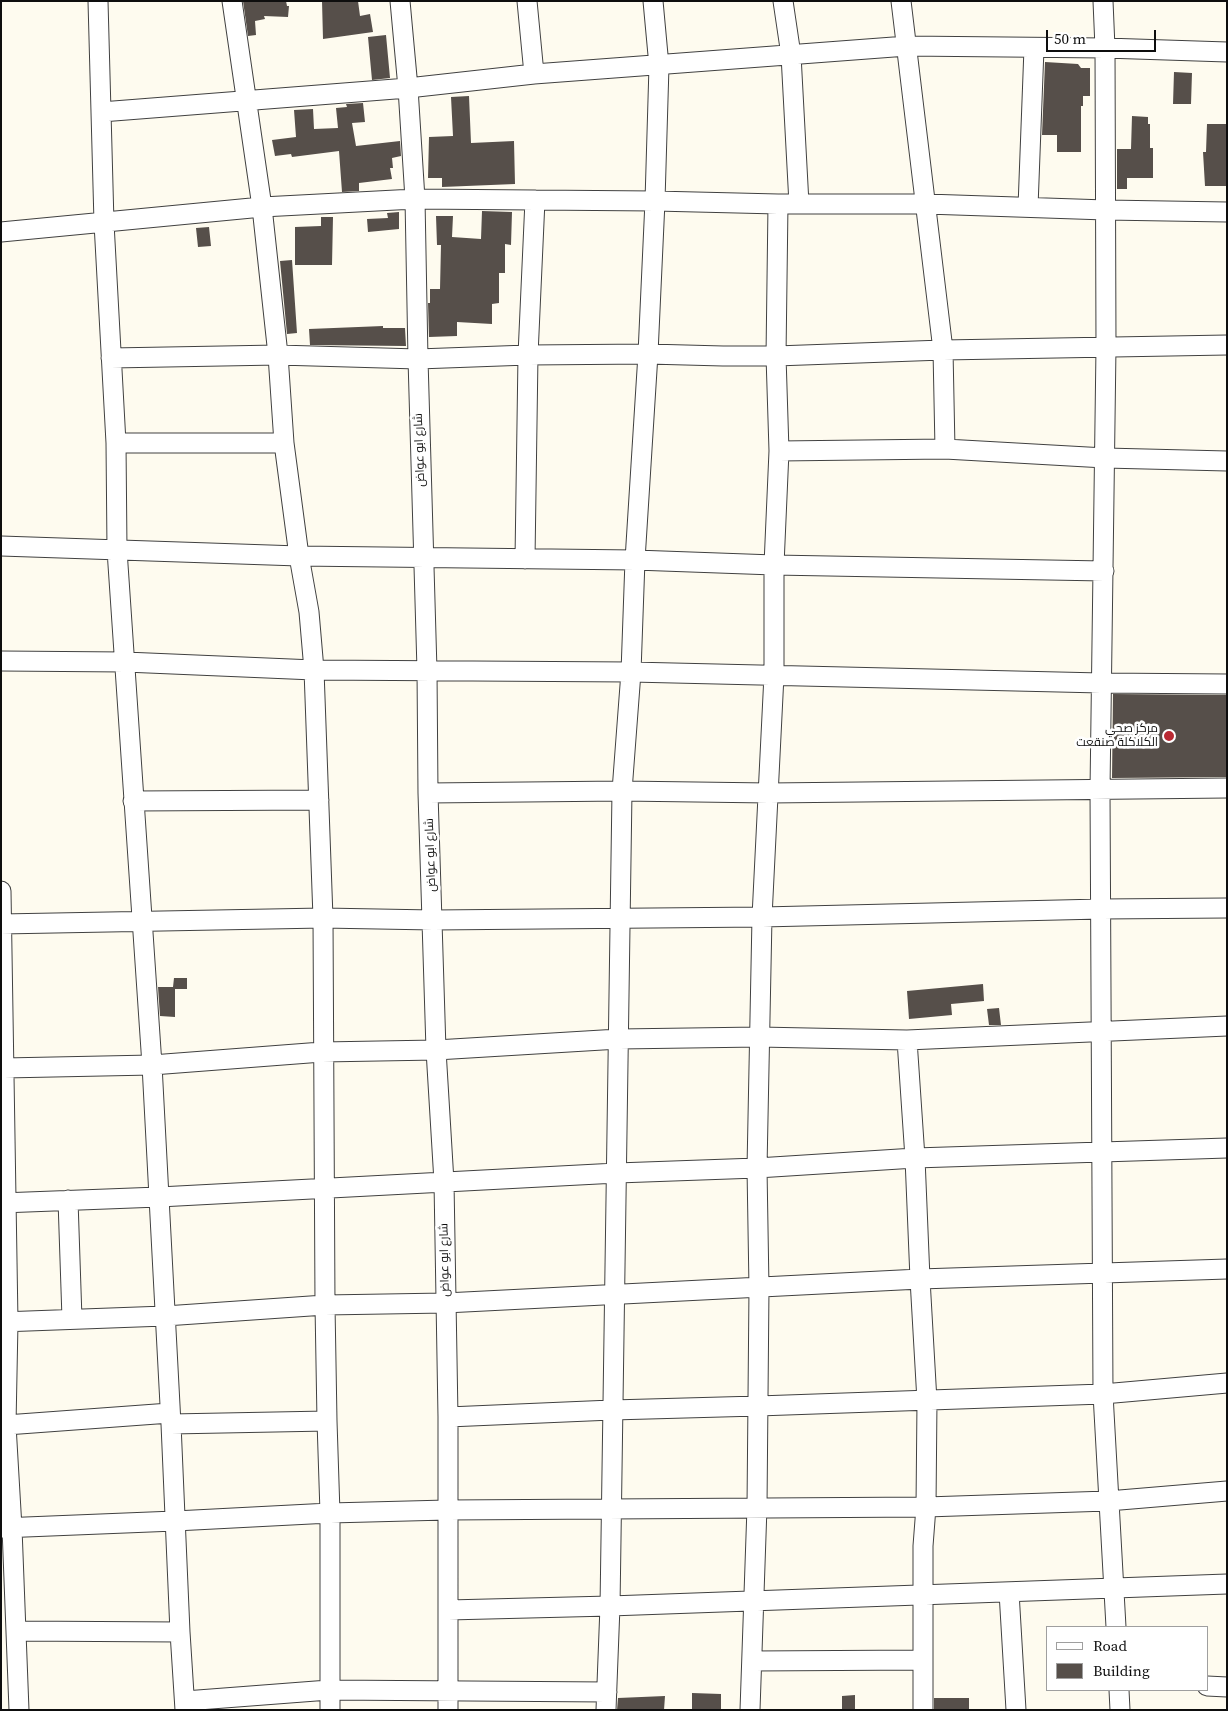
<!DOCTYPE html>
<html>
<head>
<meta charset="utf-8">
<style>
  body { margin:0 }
  #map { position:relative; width:1228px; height:1711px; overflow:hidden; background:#fefbef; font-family:"Source Serif 4",serif }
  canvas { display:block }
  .frame { position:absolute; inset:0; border:2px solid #0e0e0e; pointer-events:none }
  .legend { position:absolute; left:1046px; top:1626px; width:162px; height:65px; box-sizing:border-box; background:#fff; border:1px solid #9f9f9f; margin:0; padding:6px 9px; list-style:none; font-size:15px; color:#0e0e0e }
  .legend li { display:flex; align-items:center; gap:10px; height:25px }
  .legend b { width:25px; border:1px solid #9f9f9f }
  .scale { position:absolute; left:1046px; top:30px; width:110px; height:22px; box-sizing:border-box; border:2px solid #0e0e0e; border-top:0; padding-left:6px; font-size:15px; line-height:18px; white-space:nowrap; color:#0e0e0e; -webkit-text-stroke:4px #fff; paint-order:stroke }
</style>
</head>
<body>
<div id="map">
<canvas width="1228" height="1711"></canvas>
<div class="frame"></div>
<ul class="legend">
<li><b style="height:6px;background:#fff"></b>Road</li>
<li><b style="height:14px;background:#564f4a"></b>Building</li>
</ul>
<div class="scale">50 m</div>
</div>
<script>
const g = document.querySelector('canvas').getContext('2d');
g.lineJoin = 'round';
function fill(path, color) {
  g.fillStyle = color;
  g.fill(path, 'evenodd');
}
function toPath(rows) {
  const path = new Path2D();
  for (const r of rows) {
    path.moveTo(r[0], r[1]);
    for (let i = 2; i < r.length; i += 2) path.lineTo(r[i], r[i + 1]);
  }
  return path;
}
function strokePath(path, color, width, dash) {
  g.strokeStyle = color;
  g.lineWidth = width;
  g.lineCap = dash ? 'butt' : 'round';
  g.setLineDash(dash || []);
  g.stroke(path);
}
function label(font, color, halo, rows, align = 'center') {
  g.font = font + ' "Source Serif 4",Cairo,serif';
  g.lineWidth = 5;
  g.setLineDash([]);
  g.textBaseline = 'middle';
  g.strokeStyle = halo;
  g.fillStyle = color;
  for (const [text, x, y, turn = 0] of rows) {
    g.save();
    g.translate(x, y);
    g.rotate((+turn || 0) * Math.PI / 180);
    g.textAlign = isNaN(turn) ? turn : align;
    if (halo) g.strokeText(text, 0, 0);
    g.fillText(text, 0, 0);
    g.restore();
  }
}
const building = toPath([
  [243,1,286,1,287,6,289,6,288,17,264,16,265,19,255,21,256,35,248,36],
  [322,1,358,1,360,16,370,14,373,32,323,39],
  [386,35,390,78,372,80,368,37],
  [1045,62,1078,64,1081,68,1090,68,1090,96,1083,96,1083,106,1081,106,1081,152,1057,152,1057,135,1042,135],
  [1174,72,1192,73,1191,104,1173,104],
  [469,96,471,143,514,141,515,184,442,187,442,178,428,178,429,137,453,136,451,97],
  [363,103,365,122,352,123,356,146,400,141,401,156,392,158,393,168,390,168,392,179,359,183,359,191,342,192,339,151,292,157,291,154,275,156,272,140,296,137,294,110,313,109,314,129,338,128,336,108,347,107,346,104],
  [1132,116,1148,117,1148,124,1150,124,1150,148,1153,148,1153,178,1127,178,1127,189,1117,189,1117,149,1131,149],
  [1207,124,1227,124,1227,186,1205,186,1203,152,1206,152],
  [482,211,512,212,511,245,505,244,505,273,499,273,499,303,492,304,492,324,457,322,457,336,429,337,428,303,430,303,430,289,440,289,441,245,437,245,436,216,453,216,452,237,481,239],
  [399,212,399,229,368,232,367,219,388,218,387,213],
  [321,217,333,217,332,265,295,265,295,227,321,226],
  [209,227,211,246,198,247,196,228],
  [292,260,297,333,287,334,280,261],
  [383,326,383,328,405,328,406,346,310,345,309,329],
  [1113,694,1227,695,1227,777,1112,778],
  [174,978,187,978,187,989,175,989,175,1017,160,1016,158,987,173,987],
  [983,984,984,1001,951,1004,952,1015,909,1019,907,991],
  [999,1008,1001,1025,989,1025,987,1009],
  [692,1693,721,1694,721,1710,692,1710],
  [855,1695,855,1710,842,1710,842,1696],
  [665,1696,664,1710,617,1710,618,1698],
  [934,1698,969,1698,969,1710,934,1710]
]);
const minor = toPath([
  [98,1,104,223,116,443,117,550,152,1065,171,1424,180,1632,185,1710],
  [232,1,262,207,278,355,284,443,299,556,309,612,314,670,323,918,325,1305,327,1421,330,1513,330,1710],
  [400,1,408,88,415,199,418,359,427,670,428,793,436,1050,444,1182,448,1417,448,1710],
  [527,1,534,74],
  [783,1,791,55,799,204],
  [901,1,943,350,945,449],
  [1103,1,1105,48,1106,347,1100,790,1103,1394,1116,1627],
  [101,112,408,88,534,74,907,46,1105,48,1227,52],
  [1028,207,1034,48],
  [1,232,262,207,415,199,655,201,778,204,926,204,1106,210,1227,212],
  [111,358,278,355,418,359,528,355,648,354,723,356,776,356,943,350,1227,345],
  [116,443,284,443],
  [779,451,945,449,1105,458,1227,461],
  [1,546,299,556,635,560,774,565,1104,571],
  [525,559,528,355,535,200],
  [1,661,125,662,314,670,631,672,1101,683,1227,684],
  [428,793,622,791,769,793,1227,788],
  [133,801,319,800],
  [1,891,8,1322,6,1425,12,1528,19,1710],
  [1,924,323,918,433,920,762,917,1101,909,1227,908],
  [907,1040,915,1158,920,1279,927,1401,926,1507,923,1546,923,1710],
  [4,1068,152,1065,322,1052,436,1050,619,1039,759,1037,907,1040,1227,1026],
  [68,1200,72,1319],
  [1,1203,159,1197,617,1173,757,1168,915,1158,1227,1148],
  [1,1322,165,1316,325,1305,445,1303,920,1279,1227,1269],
  [448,1417,612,1410,758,1406,1103,1394,1227,1383],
  [171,1424,327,1421],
  [6,1425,170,1413],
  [1,1528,175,1521,330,1513,447,1510,926,1507,1108,1501,1227,1491],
  [1009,1592,1016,1710],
  [448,1610,610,1606,1227,1584],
  [16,1631,180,1632],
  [752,1661,923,1660],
  [1207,1686,1227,1687],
  [1119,1690,1120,1710],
  [185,1701,329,1690,607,1692],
  [606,1710,610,1606,622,791,631,672,635,560,648,354,655,201,659,66,653,1],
  [750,1710,757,1507,759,1288,757,1168,762,917,774,675,774,565,779,451,776,356,778,204]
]);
const markers = [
  [1169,736,6,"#b92a33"]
];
const streetNames = [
  ["شارع ابو عواض",420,450,-92],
  ["شارع ابو عواض",431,855,-92],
  ["شارع ابو عواض",445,1260,-91]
];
const poiNames = [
  ["مركز صحي",1158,729],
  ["الكلاكلة صنقعت",1158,743]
];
fill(building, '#564f4a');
strokePath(minor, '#414141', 21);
strokePath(minor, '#fff', 19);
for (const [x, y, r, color] of markers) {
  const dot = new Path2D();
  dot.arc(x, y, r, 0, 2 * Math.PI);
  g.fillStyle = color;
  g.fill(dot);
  strokePath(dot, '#fff', 2);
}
label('12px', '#0e0e0e', '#fff', streetNames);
label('12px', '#0e0e0e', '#fff', poiNames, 'right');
</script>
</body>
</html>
